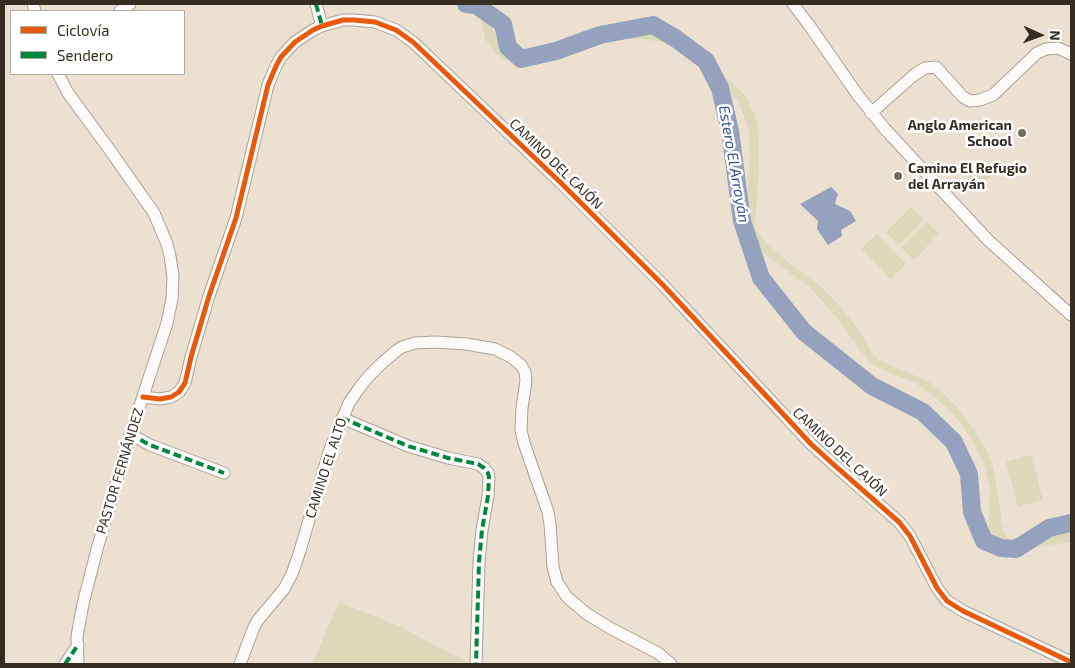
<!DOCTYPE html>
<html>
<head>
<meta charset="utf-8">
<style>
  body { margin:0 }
  #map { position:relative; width:1075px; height:668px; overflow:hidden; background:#ece0d0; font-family:"Exo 2",sans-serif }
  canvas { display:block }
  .frame { position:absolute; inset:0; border:5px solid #362d21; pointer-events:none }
  .legend { position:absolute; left:10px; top:10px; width:175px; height:65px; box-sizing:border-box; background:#fff; border:1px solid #afaba6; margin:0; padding:6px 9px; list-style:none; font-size:15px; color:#362d21 }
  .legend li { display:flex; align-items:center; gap:10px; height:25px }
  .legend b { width:25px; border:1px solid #afaba6 }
  .north { position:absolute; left:1015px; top:10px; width:50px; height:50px; -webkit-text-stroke:4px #fff; paint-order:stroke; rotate:92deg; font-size:14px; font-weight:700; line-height:20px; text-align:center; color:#362d21 }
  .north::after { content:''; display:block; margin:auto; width:18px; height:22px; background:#362d21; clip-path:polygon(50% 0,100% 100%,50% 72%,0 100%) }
</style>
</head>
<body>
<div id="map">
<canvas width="1075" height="668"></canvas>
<div class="frame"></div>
<ul class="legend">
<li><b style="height:6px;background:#e8590c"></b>Ciclovía</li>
<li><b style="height:6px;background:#00873e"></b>Sendero</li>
</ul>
<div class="north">N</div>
</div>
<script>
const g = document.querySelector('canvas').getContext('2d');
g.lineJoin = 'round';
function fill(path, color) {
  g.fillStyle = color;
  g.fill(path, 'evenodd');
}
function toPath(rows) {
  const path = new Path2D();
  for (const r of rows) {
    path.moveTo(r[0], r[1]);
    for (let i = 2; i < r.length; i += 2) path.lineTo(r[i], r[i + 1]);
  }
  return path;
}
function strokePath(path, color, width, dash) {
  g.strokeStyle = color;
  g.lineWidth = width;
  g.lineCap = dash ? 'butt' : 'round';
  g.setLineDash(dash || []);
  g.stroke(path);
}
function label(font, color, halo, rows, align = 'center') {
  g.font = font + ' "Exo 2",sans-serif';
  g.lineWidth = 5;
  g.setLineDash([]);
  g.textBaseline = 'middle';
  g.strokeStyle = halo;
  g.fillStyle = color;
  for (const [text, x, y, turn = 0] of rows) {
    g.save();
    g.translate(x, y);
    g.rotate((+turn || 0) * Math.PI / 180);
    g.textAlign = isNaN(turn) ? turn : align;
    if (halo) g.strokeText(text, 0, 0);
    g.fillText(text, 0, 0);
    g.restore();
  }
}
const green = toPath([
  [478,4,487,4,490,23,499,44,509,52,516,54,535,56,544,53,562,44,584,38,637,31,653,32,673,36,686,45,726,78,746,96,755,115,759,137,759,169,755,228,766,243,792,265,823,288,845,312,864,338,870,350,878,360,928,381,942,392,956,406,974,429,988,453,993,467,1001,512,1001,520,1006,538,1011,539,1030,534,1042,534,1053,532,1070,532,1071,542,1049,545,1030,549,1024,552,1013,553,1006,551,999,547,993,539,989,529,990,488,983,463,970,437,960,422,948,409,931,394,914,382,884,371,869,362,836,317,816,294,807,285,773,261,755,246,750,240,748,225,748,177,750,155,749,130,739,103,731,93,720,83,673,47,661,42,643,39,627,39,591,43,551,59,526,64,503,59,493,50,485,39],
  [981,165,991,176,973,191,964,181],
  [911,207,924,220,899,245,886,232],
  [927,222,939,234,914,260,902,247],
  [877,234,906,264,891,279,861,249],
  [945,420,964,446,953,454,934,429],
  [1031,455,1043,500,1018,507,1006,462],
  [339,602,397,625,471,664,312,664]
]);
const water = toPath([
  [831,187,838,194,835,204,850,211,856,221,841,230,842,236,828,245,817,229,818,221,800,204]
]);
const river = toPath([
  [466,4,476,5,503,24,508,47,521,59,556,51,600,35,653,25,675,38,706,61,720,88,730,131,742,221,761,278,804,332,872,386,923,412,954,442,969,474,972,512,984,541,1001,548,1016,549,1049,528,1071,523]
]);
const minor = toPath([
  [33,4,35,11],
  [316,4,322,26],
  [793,4,809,25,857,94,885,129,988,240,1071,315],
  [120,11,130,4],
  [58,74,68,93,109,149,154,213,167,244,170,256,173,276,172,299,167,323,127,445,97,549,83,604,77,636,78,664],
  [871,113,914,75,925,68,936,67,963,97,970,101,980,100,993,95,1037,53,1046,49,1058,48,1071,54],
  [143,397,160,399,171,397,179,392,185,383,191,357,209,296,236,218,268,85,276,66,281,57,295,42,313,30,322,26,343,20,354,20,375,22,396,30,413,42,475,101,561,183,663,285,811,444,833,464,899,522,910,536,937,588,947,601,963,611,1071,662],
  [342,418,408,446,448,458,478,464,484,468,488,473,489,477,488,496,482,530,479,562,476,664],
  [130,434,150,445,224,473],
  [65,664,78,645],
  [240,664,254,627,258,620,284,589,292,574,299,554,329,452,349,403,360,387,369,376,381,364,396,351,402,347,415,343,436,342,466,344,495,349,511,357,521,365,525,372,526,381,522,408,521,430,524,443,548,512,550,524,553,567,557,582,567,597,587,614,610,628,658,653,671,664]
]);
const quiet = toPath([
  [316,4,322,26],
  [342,418,408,446,448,458,478,464,484,468,488,473,489,477,488,496,482,530,479,562,476,664],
  [130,434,150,445,224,473],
  [65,664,78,645]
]);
const cycleway = toPath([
  [143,397,160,399,171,397,179,392,185,383,191,357,209,296,236,218,268,85,276,66,281,57,295,42,313,30,322,26,343,20,354,20,375,22,396,30,413,42,475,101,561,183,663,285,811,444,833,464,899,522,910,536,937,588,947,601,963,611,1071,662]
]);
const markers = [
  [1022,133,5,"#766c5e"],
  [898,176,5,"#766c5e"]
];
const poiNames = [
  ["Anglo American",1012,125],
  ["School",1012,141],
  ["Camino El Refugio",908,168,"left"],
  ["del Arrayán",908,184,"left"]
];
const streetNames = [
  ["CAMINO DEL CAJÓN",556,164,44],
  ["CAMINO DEL CAJÓN",840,452,43],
  ["CAMINO EL ALTO",326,468,-72],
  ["PASTOR FERNÁNDEZ",120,471,-73]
];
const waterNames = [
  ["Estero El Arrayán",734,164,80]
];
fill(green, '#dcd9bb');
fill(water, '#94a2be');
strokePath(river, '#94a2be', 18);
strokePath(minor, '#aba295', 13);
strokePath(minor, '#fcfaf8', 11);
strokePath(quiet, '#00873e', 4, [8, 4]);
strokePath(cycleway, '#e8590c', 5);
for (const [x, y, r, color] of markers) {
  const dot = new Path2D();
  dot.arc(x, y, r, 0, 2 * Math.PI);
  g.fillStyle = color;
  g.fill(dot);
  strokePath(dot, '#fff', 2);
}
label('bold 14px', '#362d21', '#fff', poiNames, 'right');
label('14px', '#362d21', '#fff', streetNames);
label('italic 15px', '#31508d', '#fff', waterNames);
</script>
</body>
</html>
